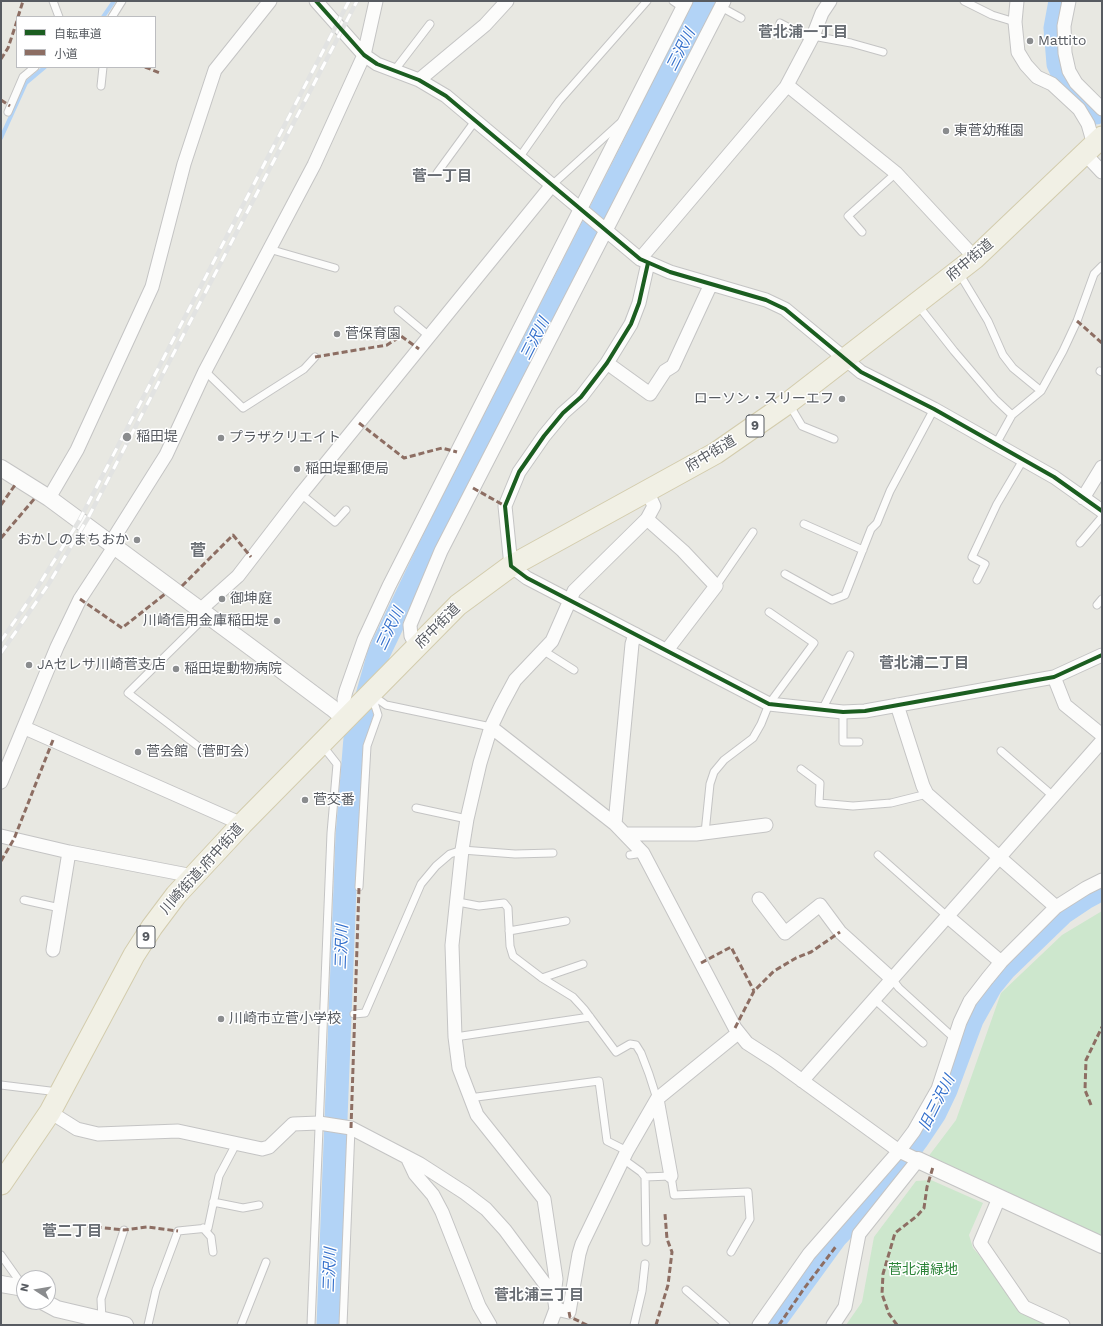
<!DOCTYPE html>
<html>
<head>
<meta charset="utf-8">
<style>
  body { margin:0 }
  #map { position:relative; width:1103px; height:1326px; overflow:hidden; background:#e8e8e2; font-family:"Work Sans","Noto Sans JP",sans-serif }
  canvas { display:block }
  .frame { position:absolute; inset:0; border:2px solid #575b61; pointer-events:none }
  .legend { position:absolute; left:16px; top:16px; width:140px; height:52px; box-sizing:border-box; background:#fff; border:1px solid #bcbdc0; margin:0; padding:5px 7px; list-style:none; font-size:12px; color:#575b61 }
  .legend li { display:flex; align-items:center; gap:8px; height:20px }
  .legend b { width:20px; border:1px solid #bcbdc0 }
  .north { position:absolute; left:16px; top:1270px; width:40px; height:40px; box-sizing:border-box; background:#fff; border:1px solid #bcbdc0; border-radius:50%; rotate:282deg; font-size:11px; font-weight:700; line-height:16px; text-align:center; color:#575b61 }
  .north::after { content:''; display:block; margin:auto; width:14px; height:18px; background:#8a8c8e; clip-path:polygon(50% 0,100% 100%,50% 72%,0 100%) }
</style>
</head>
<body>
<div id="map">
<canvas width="1103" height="1326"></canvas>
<div class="frame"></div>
<ul class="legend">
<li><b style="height:5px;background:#1b5e20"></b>自転車道</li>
<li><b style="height:5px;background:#8d6e63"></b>小道</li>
</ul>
<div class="north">N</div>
</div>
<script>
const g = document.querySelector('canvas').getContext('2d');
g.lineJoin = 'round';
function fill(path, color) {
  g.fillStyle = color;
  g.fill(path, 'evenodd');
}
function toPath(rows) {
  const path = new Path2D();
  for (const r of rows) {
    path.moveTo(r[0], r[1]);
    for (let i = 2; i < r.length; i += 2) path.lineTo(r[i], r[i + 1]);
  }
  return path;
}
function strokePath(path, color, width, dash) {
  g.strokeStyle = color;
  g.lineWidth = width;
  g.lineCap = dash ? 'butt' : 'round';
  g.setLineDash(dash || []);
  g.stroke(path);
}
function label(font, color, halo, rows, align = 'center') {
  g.font = font + ' "Work Sans","Noto Sans JP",sans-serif';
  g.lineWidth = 3;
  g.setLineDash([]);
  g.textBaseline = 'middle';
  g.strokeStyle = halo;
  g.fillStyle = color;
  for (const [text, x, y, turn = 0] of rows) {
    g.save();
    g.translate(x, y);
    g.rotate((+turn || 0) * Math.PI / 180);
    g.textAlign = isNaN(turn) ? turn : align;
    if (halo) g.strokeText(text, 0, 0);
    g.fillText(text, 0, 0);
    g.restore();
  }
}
const green = toPath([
  [1102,911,1102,1237,928,1157,956,1120,1001,993,1062,935],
  [931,1180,983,1203,969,1235,973,1248,1034,1318,1047,1325,846,1325,862,1302,874,1237,916,1181]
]);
const stream = toPath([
  [103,17,114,1],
  [1,138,26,83,45,67]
]);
const river = toPath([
  [1060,1,1055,28,1058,64,1067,84,1096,113],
  [328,1325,347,836,355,738,379,653,435,536,620,173,706,1],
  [772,1325,836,1237,880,1191,917,1140,935,1113,946,1090,972,1020,991,986,1005,969,1063,913,1087,897,1102,889]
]);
const service = toPath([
  [53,1,59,17],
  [673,1,683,8],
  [964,1,992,15,1015,22],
  [721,7,741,18],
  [112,17,122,1],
  [780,23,811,39],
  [813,36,851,43,883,52],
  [394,71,430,24],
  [101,86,103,67],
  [8,112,23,77,35,67],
  [519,158,559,101,647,1],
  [437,173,475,121],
  [552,185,620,123],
  [862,232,848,216,896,173],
  [269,249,335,268],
  [959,273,988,321,1003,355,1013,368,1041,391],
  [917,304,954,351,995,399,1012,415],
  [398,310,429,336],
  [205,371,243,408,304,369,315,357],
  [1100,371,1102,372],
  [789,404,802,426,834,439],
  [996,444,1012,415,1041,391,1063,351,1077,321,1094,274,1102,266],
  [301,494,335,522,346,510],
  [804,524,863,550],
  [1080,543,1102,517],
  [785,574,832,600,845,595,871,529,877,523,890,491,934,409],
  [977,580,985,564,972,557,997,504,1023,460],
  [716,586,753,532],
  [1097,605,1102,599],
  [544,651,574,670],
  [372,695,386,705,491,727],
  [822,710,850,655],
  [843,712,843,742,859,742],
  [203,750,128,693,207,615],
  [1001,751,1053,796],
  [801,769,820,783,819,803,853,806,891,803,927,794],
  [416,808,467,819],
  [705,833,710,784,714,772,724,760,753,738,761,724,769,704,814,643,769,612],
  [630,855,643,853],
  [878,855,947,916],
  [359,887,367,746,378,715,372,696],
  [24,900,60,908],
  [458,902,479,906,504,903,508,908,510,946,513,956,542,978,573,997,584,1009,616,1052,630,1044,636,1045,641,1053,649,1074,657,1099],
  [509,931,566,921],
  [542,978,583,964],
  [892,979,899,988,955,1039],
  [874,999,923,1043],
  [354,1014,365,1013,421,884,436,866,450,854,462,850,515,854,553,853],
  [455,1037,590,1017],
  [1,1085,58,1092],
  [469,1098,599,1081,607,1141,627,1151],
  [623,1159,641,1172,645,1177,671,1176,674,1195,748,1192,750,1219,731,1252],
  [645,1177,646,1242],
  [213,1202,243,1208,259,1205],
  [203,1228,211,1237,213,1252],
  [1,1255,23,1286],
  [686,1290,726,1325],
  [102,1320,101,1299,124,1230],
  [148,1325,156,1290,178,1231,208,1228,219,1176,236,1144],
  [241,1325,266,1262],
  [311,1325,331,833,337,764,322,745],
  [343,1325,351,1128],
  [634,1325,642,1291,645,1264]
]);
const minor = toPath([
  [316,1,364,55,377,64,419,80,446,96,640,259,670,272,766,300,785,309,861,372,934,409,1054,477,1102,511],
  [1017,1,1015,22,1018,52,1026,65,1037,77,1052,84,1079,109,1088,124,1094,145],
  [1069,1,1064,26,1065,53,1069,71,1076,83,1102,109],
  [419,80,485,25,507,1],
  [787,85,896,173,975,258],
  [1085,154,1102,172],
  [640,259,786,87,813,36,822,13,830,1],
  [648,263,639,303,631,324,607,363,581,397,563,413,544,436,519,472,505,506,511,566,527,578,769,704,843,712,865,711,1054,677,1102,655],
  [607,363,650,394,665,371,673,366,711,284],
  [49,498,77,450,152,287,184,164,215,70,270,1],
  [1083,498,1102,467],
  [647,519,683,551,716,586,667,650],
  [110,544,166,455,205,371,314,165,364,55,376,1],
  [200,610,238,576,301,494,552,185],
  [417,647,411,636,410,625,441,551,724,1],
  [1054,677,1065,705,1102,735],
  [897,705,923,786,927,794,1056,907],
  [345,719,344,699,346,691,364,640,389,586,686,1],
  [491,727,615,824,643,853,735,1028,747,1043,775,1061,899,1151,918,1160,859,1234,845,1307,833,1325],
  [25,728,242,824],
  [1,782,57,647,80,599,114,547],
  [615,824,632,644,635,634],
  [627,834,696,834,766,825],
  [1,836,69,852,193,876],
  [759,899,785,933,820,905,840,932,892,979],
  [947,916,1001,962],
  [53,950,69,852],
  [802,1081,1102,741],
  [657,1099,671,1176],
  [50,1112,77,1129,98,1134,178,1131,262,1149,269,1147,293,1124,319,1123,351,1128,420,1164,465,1193,486,1209,505,1230,554,1296],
  [407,1157,415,1174,433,1195,442,1212,479,1306,490,1325],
  [999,1198,980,1243,1024,1307,1063,1325],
  [556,1309,569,1312,579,1254,582,1244,627,1151,657,1099,738,1033],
  [550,1325,556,1309,554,1296,556,1279,544,1199,477,1115,459,1068,455,1037,452,945,462,850,467,819,480,763,491,727,501,706,515,680,552,641,574,591,647,519,654,506,647,491],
  [759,1325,809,1254,899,1151,914,1131,938,1089,960,1022,970,1001,987,979,1001,962,1056,907,1086,888,1102,880]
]);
const tertiary = toPath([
  [1,468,49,498,268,660,332,708,345,719],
  [918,1160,1102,1245],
  [1,1284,24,1288],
  [44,1302,57,1309,125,1325]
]);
const primary = toPath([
  [1,1184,50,1112,134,955,152,927,176,895,242,824,458,605,511,566,716,453,788,403,975,258,1102,137]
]);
const rail = toPath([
  [1,641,32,596,79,521,349,1],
  [1,653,48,585,88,518,357,1]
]);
const quiet = toPath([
  [18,17,23,1],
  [1,59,8,48,17,21],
  [145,67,160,73],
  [1,100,10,106],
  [1077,321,1102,343],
  [315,357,387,345,401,336,419,349],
  [359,423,404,458,442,448,457,452],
  [473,488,505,506],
  [1,505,15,485],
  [1,538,35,498],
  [182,586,233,535,251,557],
  [80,599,122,628,165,594],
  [1,861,14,839,53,740],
  [701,963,731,947,754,991],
  [735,1028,754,991,774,971,796,958,811,952,840,932],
  [1091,1105,1085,1090,1086,1060,1102,1027],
  [351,1128,359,887],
  [78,1225,124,1230,147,1227,178,1231],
  [569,1312,570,1317,587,1325],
  [656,1325,668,1285,672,1252,667,1239,665,1214],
  [779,1325,803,1290,837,1245],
  [897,1325,889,1314,882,1294,883,1274,895,1233,917,1216,924,1208,927,1187,933,1167]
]);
const cycleway = toPath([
  [316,1,364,55,377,64,419,80,446,96,640,259,670,272,766,300,785,309,861,372,934,409,1054,477,1102,511],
  [648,263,639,303,631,324,607,363,581,397,563,413,544,436,519,472,505,506,511,566,527,578,769,704,843,712,865,711,1054,677,1102,655]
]);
const markers = [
  [1030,41,4,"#8a8c8e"],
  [946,131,4,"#8a8c8e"],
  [337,334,4,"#8a8c8e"],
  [842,399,4,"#8a8c8e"],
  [127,437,5,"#8a8c8e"],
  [221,438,4,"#8a8c8e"],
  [297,469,4,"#8a8c8e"],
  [137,540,4,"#8a8c8e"],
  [222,599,4,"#8a8c8e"],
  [277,621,4,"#8a8c8e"],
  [29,665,4,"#8a8c8e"],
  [176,669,4,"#8a8c8e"],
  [138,752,4,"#8a8c8e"],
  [305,800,4,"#8a8c8e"],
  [221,1019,4,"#8a8c8e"]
];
const shields = [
  [755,426,18],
  [146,937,18]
];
const shieldNames = [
  ["9",755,426],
  ["9",146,937]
];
const poiNames = [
  ["Mattito",1038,41],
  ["東菅幼稚園",954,131],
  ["菅保育園",345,334],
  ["ローソン・スリーエフ",834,399,"right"],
  ["稲田堤",136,437],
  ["プラザクリエイト",229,438],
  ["稲田堤郵便局",305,469],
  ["おかしのまちおか",129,540,"right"],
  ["御坤庭",230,599],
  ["川崎信用金庫稲田堤",269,621,"right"],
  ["JAセレサ川崎菅支店",37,665],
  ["稲田堤動物病院",184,669],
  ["菅会館（菅町会）",146,752],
  ["菅交番",313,800],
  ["川崎市立菅小学校",229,1019]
];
const streetNames = [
  ["府中街道",970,260,-40],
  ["府中街道",711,454,-31],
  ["府中街道",438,626,-45],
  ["川崎街道;府中街道",202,869,-48]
];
const parkNames = [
  ["菅北浦緑地",923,1270]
];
const neighbourhoodNames = [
  ["菅北浦一丁目",803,33],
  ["菅一丁目",442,177],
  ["菅北浦二丁目",924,664],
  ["菅二丁目",72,1232],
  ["菅北浦三丁目",539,1296]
];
const waterNames = [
  ["三沢川",681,50,-63],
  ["三沢川",535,339,-63],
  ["三沢川",390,629,-65],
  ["三沢川",342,947,-88],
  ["旧三沢川",937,1103,-63],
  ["三沢川",330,1270,-88]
];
const quarterNames = [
  ["菅",198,551]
];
fill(green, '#cde7cd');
strokePath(stream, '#b2d3f6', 4);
strokePath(river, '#b2d3f6', 23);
strokePath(service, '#c4c4c4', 9);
strokePath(minor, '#c4c4c4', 15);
strokePath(tertiary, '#c4c4c4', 18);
strokePath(primary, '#d3ccad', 23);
strokePath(service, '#fcfcfb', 7);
strokePath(minor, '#fcfcfb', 13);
strokePath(tertiary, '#fcfcfb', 16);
strokePath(primary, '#f1f0e5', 21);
strokePath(rail, '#e2e3e2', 4.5);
strokePath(rail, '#fff', 3, [9]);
strokePath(quiet, '#8d6e63', 3, [6, 3]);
strokePath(cycleway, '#1b5e20', 4);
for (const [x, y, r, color] of markers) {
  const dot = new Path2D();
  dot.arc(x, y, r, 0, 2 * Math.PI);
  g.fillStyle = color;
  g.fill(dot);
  strokePath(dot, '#fff', 1.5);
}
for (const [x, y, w] of shields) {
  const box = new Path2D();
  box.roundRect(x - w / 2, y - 11, w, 22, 3);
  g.fillStyle = '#fff';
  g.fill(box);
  strokePath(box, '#575b61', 1);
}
label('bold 13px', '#575b61', null, shieldNames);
label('14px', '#575b61', '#fff', poiNames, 'left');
label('14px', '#575b61', '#fff', streetNames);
label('14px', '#2c8438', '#fff', parkNames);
label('bold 15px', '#686d73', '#fff', neighbourhoodNames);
label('italic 15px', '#3470cc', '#fff', waterNames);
label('bold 16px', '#686d73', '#fff', quarterNames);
</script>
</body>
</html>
